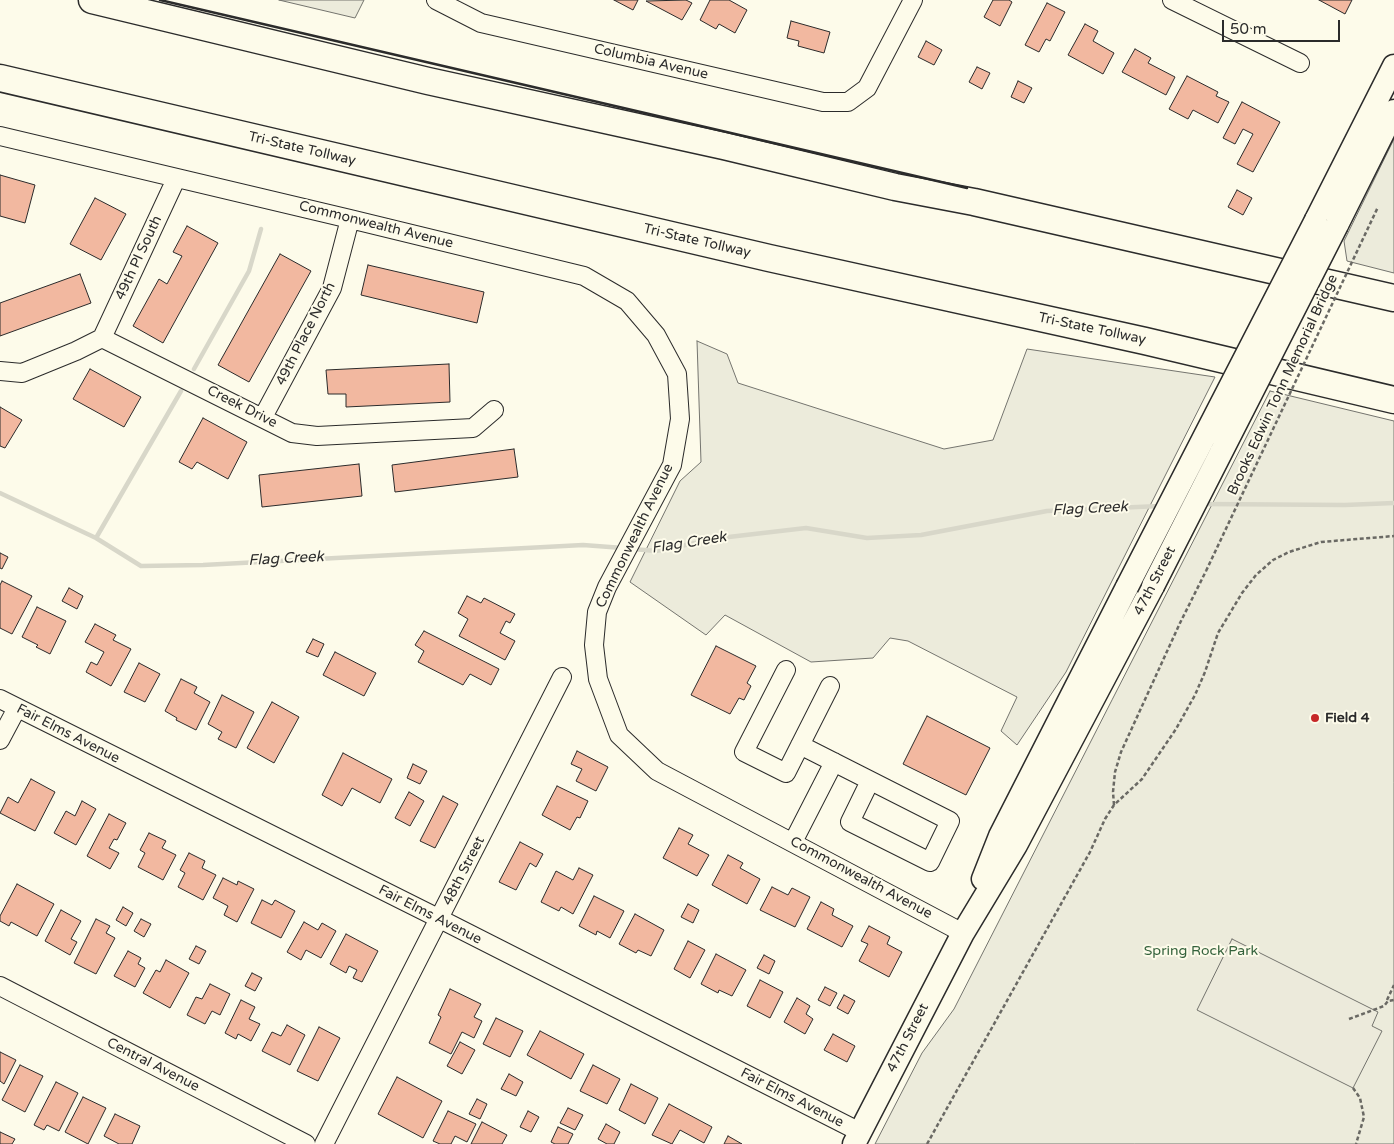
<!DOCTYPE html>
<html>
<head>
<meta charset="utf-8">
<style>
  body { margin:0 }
  #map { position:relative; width:1394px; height:1144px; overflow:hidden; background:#fdfbea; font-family:"Varela Round",sans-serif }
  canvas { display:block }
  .scale { position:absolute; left:1222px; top:20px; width:118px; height:22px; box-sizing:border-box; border:2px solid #2b2b2b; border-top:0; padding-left:6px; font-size:15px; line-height:18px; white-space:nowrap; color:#2b2b2b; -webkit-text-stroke:4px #fdfbea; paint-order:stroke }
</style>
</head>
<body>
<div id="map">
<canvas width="1394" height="1144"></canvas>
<div class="scale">50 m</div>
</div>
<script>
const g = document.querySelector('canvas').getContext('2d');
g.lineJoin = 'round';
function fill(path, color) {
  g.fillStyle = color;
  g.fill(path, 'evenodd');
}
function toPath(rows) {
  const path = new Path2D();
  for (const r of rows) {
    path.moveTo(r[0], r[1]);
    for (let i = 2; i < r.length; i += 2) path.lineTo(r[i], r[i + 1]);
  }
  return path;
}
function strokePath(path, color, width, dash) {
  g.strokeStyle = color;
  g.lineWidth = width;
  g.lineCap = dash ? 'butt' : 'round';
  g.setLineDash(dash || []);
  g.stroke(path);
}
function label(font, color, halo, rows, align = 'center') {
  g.font = font + ' "Varela Round",sans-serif';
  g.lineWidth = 4;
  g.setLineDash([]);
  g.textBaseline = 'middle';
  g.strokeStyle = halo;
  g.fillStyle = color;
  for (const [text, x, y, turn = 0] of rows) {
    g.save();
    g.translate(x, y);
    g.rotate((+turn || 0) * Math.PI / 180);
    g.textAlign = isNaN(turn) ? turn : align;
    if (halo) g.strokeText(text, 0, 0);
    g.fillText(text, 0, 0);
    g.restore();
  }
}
const green = toPath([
  [279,0,364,0,355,18,279,0],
  [1394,139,1394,273,1347,261,1344,241,1394,139],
  [697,341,727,354,738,383,944,449,993,440,1027,349,1215,377,1066,672,1017,745,1001,731,1017,697,908,641,890,638,873,658,811,662,725,615,706,635,630,582,680,481,701,462,697,341],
  [1270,391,1394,421,1394,1144,875,1144,922,1053,954,1009,1270,391]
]);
const parking = toPath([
  [1232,939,1378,1012,1372,1026,1382,1031,1353,1088,1197,1010,1232,939]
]);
const stream = toPath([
  [194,369,249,271,261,229],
  [0,493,96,538,141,566,203,565,583,545,623,548],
  [1203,504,1345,505,1394,503],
  [96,538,181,391],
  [633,549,656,551,720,538,806,528,867,538,921,535,1047,511,1160,506]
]);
const building = toPath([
  [614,0,638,0,633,10,614,0],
  [686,0,692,3,682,20,646,1,686,0],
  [710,0,729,0,747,10,735,33,719,24,716,29,700,20,710,0],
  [993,0,1009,0,1012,2,1000,26,984,17,993,0],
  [1319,0,1352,0,1345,14,1319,0],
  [1047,3,1065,12,1050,41,1046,39,1039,52,1025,45,1047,3],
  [791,21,830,32,824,53,798,46,799,41,787,38,791,21],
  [1085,24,1098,31,1093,41,1114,53,1103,74,1068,55,1085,24],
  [926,41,942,50,934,65,918,57,926,41],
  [1135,49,1151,58,1148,63,1175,77,1166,95,1122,72,1135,49],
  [977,67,990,73,982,89,969,82,977,67],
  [1187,76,1218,92,1216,96,1229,102,1218,123,1193,110,1188,119,1169,109,1187,76],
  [1018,81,1032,88,1024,103,1011,97,1018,81],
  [1242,102,1280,122,1253,172,1237,164,1253,134,1243,129,1235,144,1223,138,1242,102],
  [0,175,35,185,25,223,0,216,0,175],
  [1237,190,1252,198,1243,215,1228,207,1237,190],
  [95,198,126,214,101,260,70,244,95,198],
  [187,226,218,243,163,343,133,326,159,279,167,284,182,256,173,252,187,226],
  [280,254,311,271,249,382,218,365,280,254],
  [368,265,484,292,477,323,361,295,368,265],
  [80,274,91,303,0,336,0,303,80,274],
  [449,364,450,402,346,407,346,394,328,394,326,370,449,364],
  [90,369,141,397,124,427,73,399,90,369],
  [0,407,22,420,5,448,0,446,0,407],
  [203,418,247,442,228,479,197,462,192,469,179,462,203,418],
  [514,449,518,477,395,492,392,465,514,449],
  [359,464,362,496,262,507,259,475,359,464],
  [0,553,8,557,2,569,0,568,0,553],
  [2,581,32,596,12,634,0,628,0,585,2,581],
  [69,588,83,596,77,609,62,601,69,588],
  [467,596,481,603,484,598,515,614,510,623,506,621,500,633,515,641,505,660,459,636,468,619,458,613,467,596],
  [37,607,66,621,50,654,36,647,38,645,22,637,37,607],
  [95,624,116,635,113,640,131,649,111,686,86,672,91,662,97,665,104,652,85,642,95,624],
  [424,631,499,669,491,685,470,674,463,685,418,662,424,651,415,645,424,631],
  [313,639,324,644,318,657,306,652,313,639],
  [716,646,756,666,747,683,751,686,744,700,739,698,730,714,691,695,716,646],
  [335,652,376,673,364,696,323,675,335,652],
  [139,663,160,674,145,702,124,692,139,663],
  [181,679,197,687,194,693,210,702,196,730,176,720,177,718,165,711,181,679],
  [222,695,254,712,236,748,218,739,222,732,208,724,222,695],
  [272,702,299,717,274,763,247,748,272,702],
  [927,716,990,748,966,795,903,764,927,716],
  [577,751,608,767,596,791,576,781,582,769,571,764,577,751],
  [343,753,392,779,380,803,352,788,342,806,322,795,343,753],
  [413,764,427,771,420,784,407,778,413,764],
  [31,779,55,792,35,831,0,813,8,797,18,803,31,779],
  [557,786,588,801,580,818,577,817,570,830,542,815,557,786],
  [409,792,424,801,410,826,395,818,409,792],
  [443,796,458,804,435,848,420,841,443,796],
  [82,801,96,809,76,845,54,833,66,811,75,816,82,801],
  [109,814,126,823,117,840,114,839,109,848,119,853,110,869,87,856,109,814],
  [679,828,693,835,688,844,709,855,697,876,663,858,679,828],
  [149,833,166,841,162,848,176,855,163,880,138,867,145,853,140,850,149,833],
  [520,842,543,854,536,867,530,863,516,890,499,882,520,842],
  [189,853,205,861,202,868,216,875,203,900,178,887,185,873,180,870,189,853],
  [728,855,743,863,740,868,760,879,747,904,712,885,728,855],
  [579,868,593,875,573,914,561,907,559,911,541,902,556,871,573,880,579,868],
  [223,878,237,885,238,881,254,889,237,922,224,915,228,906,213,898,223,878],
  [17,884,54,904,37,936,11,922,9,926,0,921,0,916,17,884],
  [772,887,788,895,792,888,810,897,795,927,760,910,772,887],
  [594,896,624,911,610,938,597,931,596,935,579,926,594,896],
  [262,900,272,905,275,900,295,911,281,938,251,923,262,900],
  [821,902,834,909,832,915,853,926,842,947,807,929,821,902],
  [688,904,699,910,693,923,681,917,688,904],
  [123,907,133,913,126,926,116,920,123,907],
  [61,910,81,921,71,939,77,942,70,955,45,941,61,910],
  [635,914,664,930,651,956,638,950,636,953,619,944,635,914],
  [96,919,110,926,106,933,115,938,96,974,74,963,96,919],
  [141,919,151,924,144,937,134,931,141,919],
  [304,922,318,930,322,923,336,931,321,958,306,950,301,960,287,952,304,922],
  [869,926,890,937,887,944,902,952,889,977,859,961,868,944,861,941,869,926],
  [346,934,378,951,362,982,353,978,357,970,349,966,346,973,330,964,346,934],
  [688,941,705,950,690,978,674,969,688,941],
  [196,946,206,951,199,964,189,959,196,946],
  [128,951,141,958,138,964,145,968,135,987,114,976,128,951],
  [716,954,746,970,732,996,719,990,718,993,701,984,716,954],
  [764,955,775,961,769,974,757,968,764,955],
  [166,960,189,973,170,1008,143,993,156,970,160,972,166,960],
  [252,973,262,978,255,991,245,986,252,973],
  [760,980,783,992,770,1018,747,1006,760,980],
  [210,984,230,994,220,1015,212,1011,205,1024,187,1015,196,997,202,999,210,984],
  [825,987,837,993,830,1006,818,1000,825,987],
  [450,989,481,1004,474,1017,482,1021,474,1038,462,1032,451,1054,429,1043,441,1017,438,1015,450,989],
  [844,995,855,1001,848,1014,837,1008,844,995],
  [797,998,810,1006,806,1014,813,1019,805,1034,784,1022,797,998],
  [241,1000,255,1007,249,1019,260,1024,251,1041,238,1034,236,1039,225,1033,241,1000],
  [496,1018,523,1031,510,1057,483,1044,496,1018],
  [287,1025,305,1035,290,1065,262,1051,272,1032,281,1036,287,1025],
  [319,1027,340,1038,318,1081,297,1071,319,1027],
  [540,1031,584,1054,571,1079,527,1055,540,1031],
  [833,1034,855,1046,847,1062,824,1050,833,1034],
  [460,1042,475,1050,462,1074,447,1066,460,1042],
  [0,1052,16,1060,4,1084,0,1081,0,1052],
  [20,1065,43,1076,25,1112,2,1100,20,1065],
  [593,1065,620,1079,607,1104,580,1091,593,1065],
  [509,1074,523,1082,516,1096,501,1089,509,1074],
  [397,1077,442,1101,423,1138,378,1114,397,1077],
  [56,1082,78,1093,59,1131,47,1125,44,1130,34,1125,56,1082],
  [631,1084,658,1098,645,1124,619,1110,631,1084],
  [83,1097,106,1108,88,1144,65,1132,83,1097],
  [477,1099,487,1104,480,1119,469,1114,477,1099],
  [669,1104,712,1127,704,1143,680,1130,672,1144,652,1135,669,1104],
  [568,1108,583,1115,575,1130,560,1123,568,1108],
  [448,1111,476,1124,467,1142,455,1136,451,1144,440,1144,433,1141,448,1111],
  [528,1111,539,1117,531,1132,520,1127,528,1111],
  [115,1114,140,1126,132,1144,119,1144,104,1136,115,1114],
  [482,1122,507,1135,502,1144,471,1144,482,1122],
  [606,1124,620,1132,614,1144,607,1144,598,1139,606,1124],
  [558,1127,573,1134,568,1144,555,1144,551,1142,558,1127],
  [0,1132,15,1139,12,1144,0,1144,0,1132],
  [728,1136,742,1144,724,1144,728,1136]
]);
const path = toPath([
  [1114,805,1113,792,1115,772,1121,752,1180,623,1206,571],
  [1387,1000,1394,985],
  [1349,1019,1384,1006,1388,1001,1394,1000],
  [1353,1088,1360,1098,1364,1117,1356,1144],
  [927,1144,1090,852,1105,819,1114,805,1142,779,1176,729,1195,695,1205,672,1218,633,1242,593,1256,575,1273,560,1289,552,1321,542,1394,536]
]);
const minor = toPath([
  [436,0,481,23,823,102,848,102,867,88,913,0],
  [1172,0,1300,63],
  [0,136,350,219,584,276,627,301,656,335,677,374,680,419,672,465,607,587,597,612,594,645,598,679,619,735,657,771,963,933],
  [102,338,176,179],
  [0,371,22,373,76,351,102,338,292,433,317,436,473,428,494,410],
  [263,417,332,288,350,219],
  [786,670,744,752,786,773,830,686],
  [0,699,440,919,860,1132],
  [0,740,17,708],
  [800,745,950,821,930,862,850,822,870,781],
  [793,842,834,762],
  [0,986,306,1144],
  [324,1144,562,677]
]);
const major = toPath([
  [1316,220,1394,66],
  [1337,225,1394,111],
  [983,879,1000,836,1127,587],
  [854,1144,963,933,1016,845,1153,586]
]);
const highway = toPath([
  [92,0,428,81,724,146,895,187,974,202,1394,298],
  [0,78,769,258,1145,341,1394,400]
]);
const pathBridge = toPath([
  [1206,571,1378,207]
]);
const majorBridge = toPath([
  [1153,586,1337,225],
  [1127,587,1316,220]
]);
const wall = toPath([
  [160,0,967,188]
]);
const markers = [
  [1315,718,5,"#c62828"]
];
const streetNames = [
  ["Columbia Avenue",651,62,13],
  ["Tri-State Tollway",302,149,13],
  ["Commonwealth Avenue",376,225,14],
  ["Tri-State Tollway",697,241,13],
  ["49th Pl South",139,258,-65],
  ["Tri-State Tollway",1092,329,12],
  ["49th Place North",306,334,-63],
  ["Brooks Edwin Tonn Memorial Bridge",1283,385,-65],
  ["Creek Drive",242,407,27],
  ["Commonwealth Avenue",635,536,-64],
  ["47th Street",1155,581,-63],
  ["Fair Elms Avenue",68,734,27],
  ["48th Street",464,871,-63],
  ["Commonwealth Avenue",861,878,28],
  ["Fair Elms Avenue",430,915,27],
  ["47th Street",908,1038,-63],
  ["Central Avenue",153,1065,27],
  ["Fair Elms Avenue",792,1098,27]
];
const poiNames = [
  ["Field 4",1325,718]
];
const parkNames = [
  ["Spring Rock Park",1201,951]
];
const waterNames = [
  ["Flag Creek",1090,509,-3],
  ["Flag Creek",689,543,-9],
  ["Flag Creek",286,559,-3]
];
fill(green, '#ecebdb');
strokePath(green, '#74746e', 1);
fill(parking, '#eceadb');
strokePath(parking, '#74746e', 1);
strokePath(stream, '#d8d7c9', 4.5);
fill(building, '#f2b8a0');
strokePath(building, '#2b2b2b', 1);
strokePath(minor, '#2b2b2b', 20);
strokePath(major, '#2b2b2b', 25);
strokePath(highway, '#2b2b2b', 29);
strokePath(path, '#6a6964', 2.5, [4, 2.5]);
strokePath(minor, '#fdfbea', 18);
strokePath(major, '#fdfbea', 22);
strokePath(highway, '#fdfbea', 26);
strokePath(majorBridge, '#2b2b2b', 25, []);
strokePath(pathBridge, '#6a6964', 2.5, [4, 2.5]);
strokePath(majorBridge, '#fdfbea', 22);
strokePath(wall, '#2b2b2b', 2.5);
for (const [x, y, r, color] of markers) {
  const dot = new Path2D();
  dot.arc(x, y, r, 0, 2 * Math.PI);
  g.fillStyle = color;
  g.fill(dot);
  strokePath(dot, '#fdfbea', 2);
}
label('14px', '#2b2b2b', '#fdfbea', streetNames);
label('bold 14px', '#2b2b2b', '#fdfbea', poiNames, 'left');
label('14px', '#34623c', '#fdfbea', parkNames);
label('italic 15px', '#2b2b2b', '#fdfbea', waterNames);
</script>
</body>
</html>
